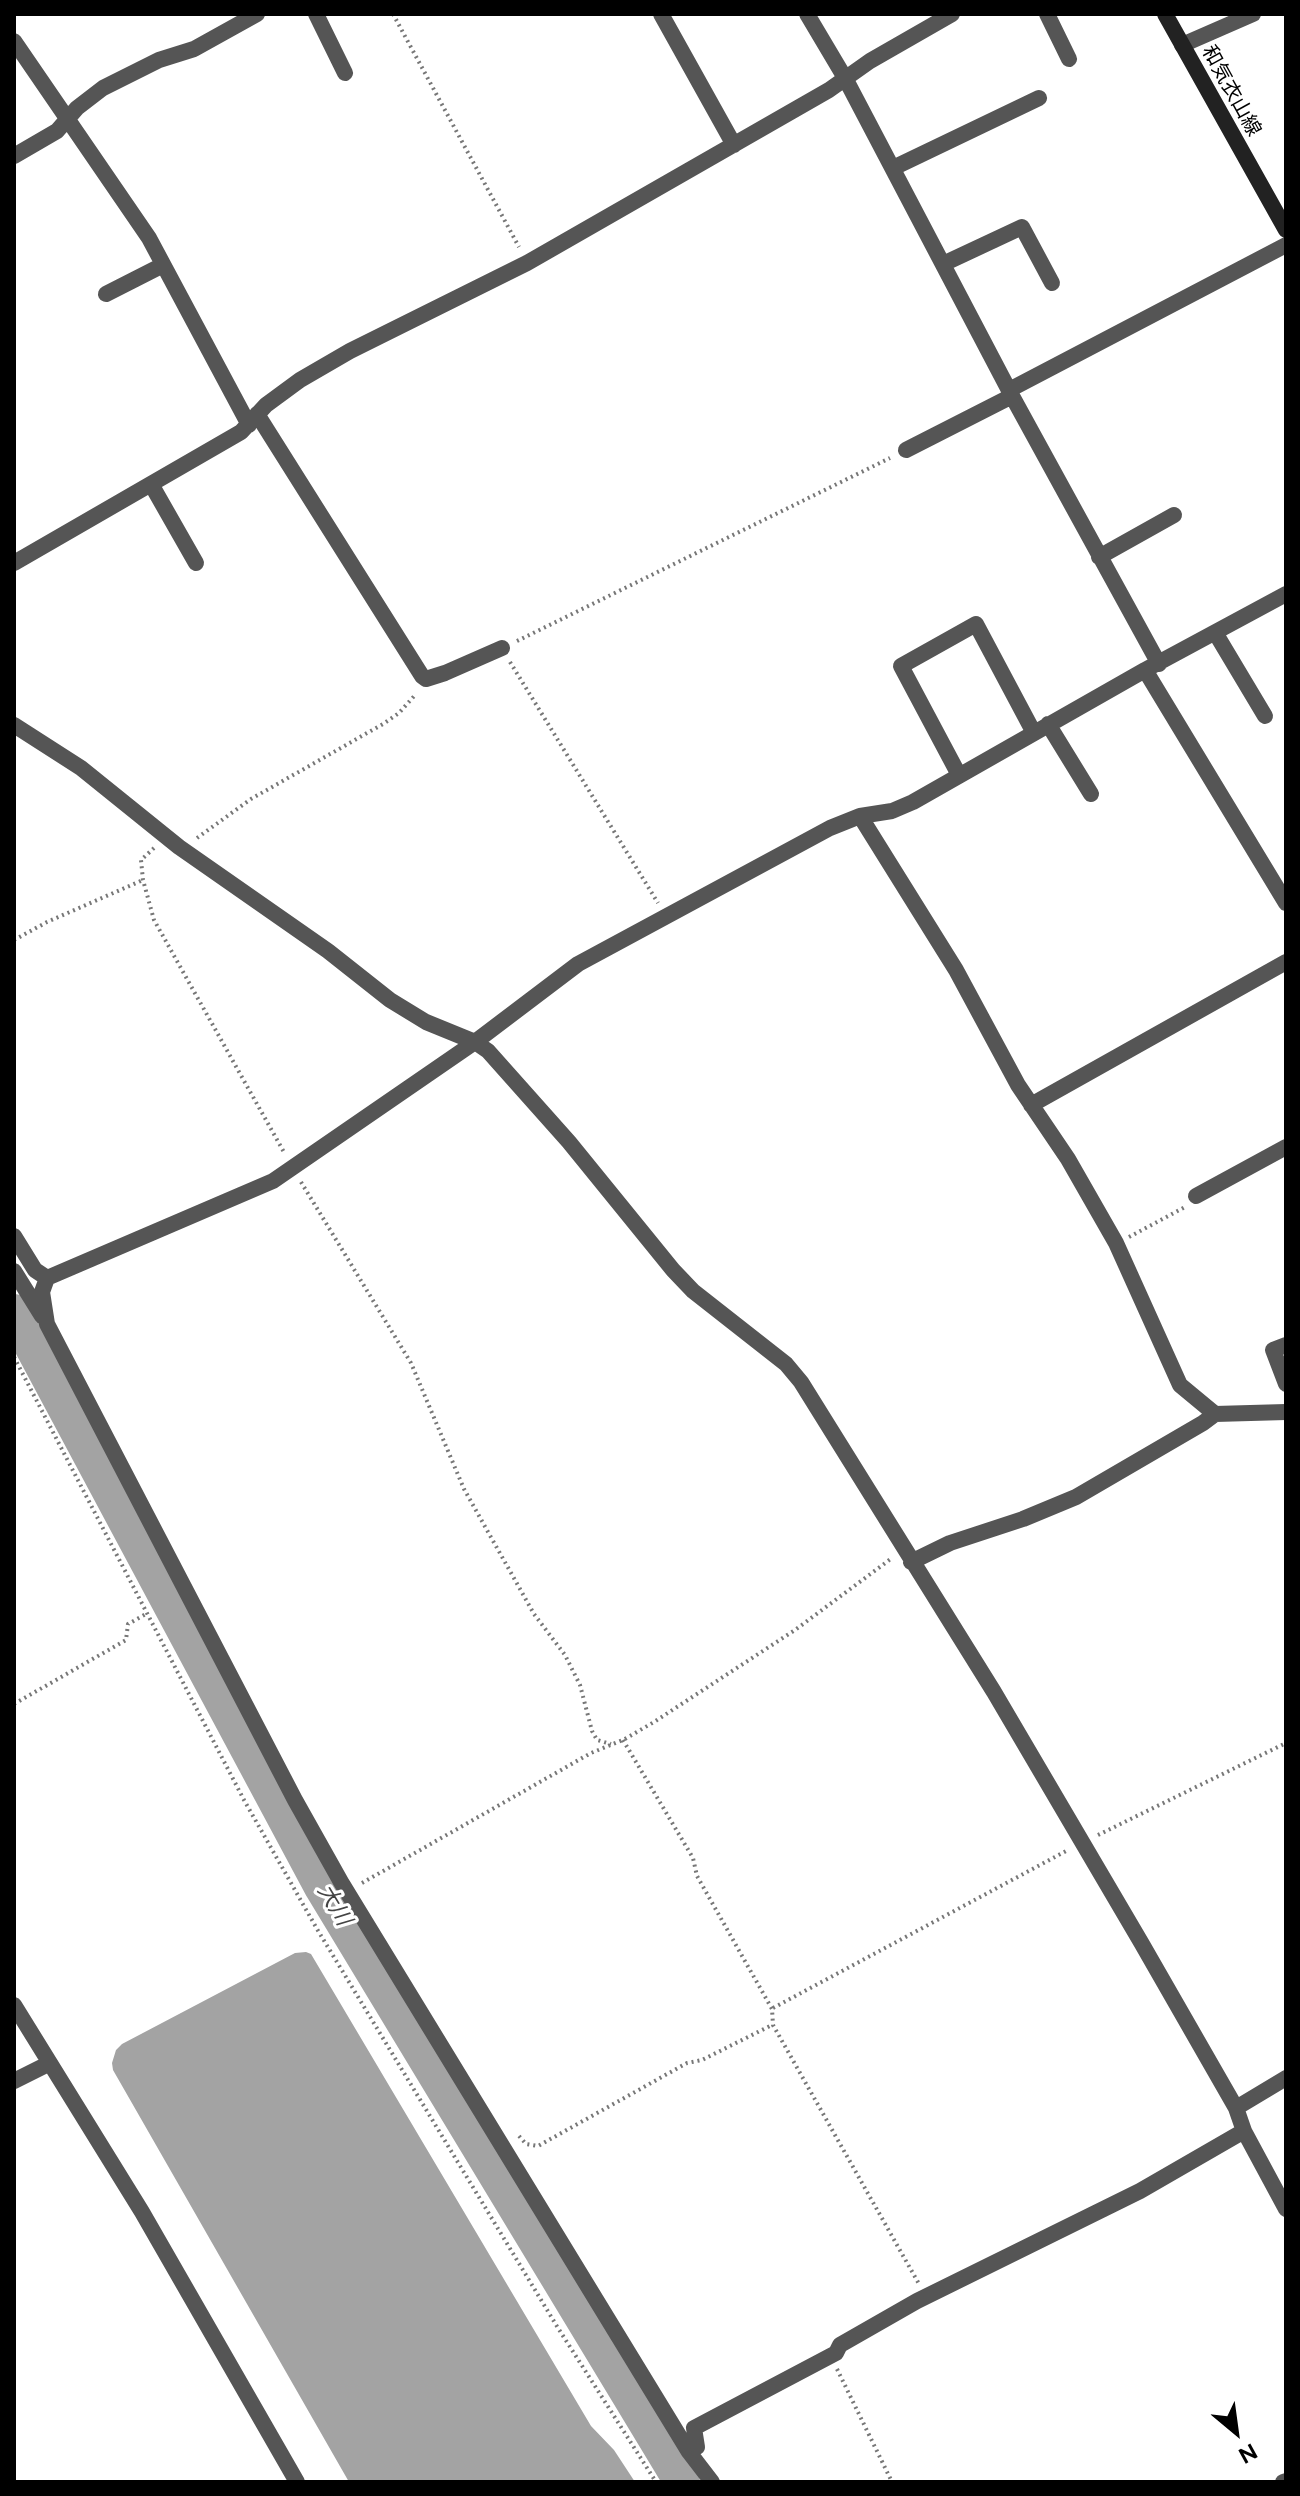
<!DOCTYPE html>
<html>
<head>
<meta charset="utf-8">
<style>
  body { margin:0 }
  #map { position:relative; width:1300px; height:2496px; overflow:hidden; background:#fff; font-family:Figtree,sans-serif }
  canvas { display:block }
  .frame { position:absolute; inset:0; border:16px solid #000; pointer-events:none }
  .north { position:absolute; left:1196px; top:2392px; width:80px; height:80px; -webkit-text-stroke:6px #fff; paint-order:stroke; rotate:151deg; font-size:22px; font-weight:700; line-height:32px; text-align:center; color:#000 }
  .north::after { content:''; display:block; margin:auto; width:28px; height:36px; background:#000; clip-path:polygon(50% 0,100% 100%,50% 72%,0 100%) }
</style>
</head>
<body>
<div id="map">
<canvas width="1300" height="2496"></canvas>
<div class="frame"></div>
<div class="north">N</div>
</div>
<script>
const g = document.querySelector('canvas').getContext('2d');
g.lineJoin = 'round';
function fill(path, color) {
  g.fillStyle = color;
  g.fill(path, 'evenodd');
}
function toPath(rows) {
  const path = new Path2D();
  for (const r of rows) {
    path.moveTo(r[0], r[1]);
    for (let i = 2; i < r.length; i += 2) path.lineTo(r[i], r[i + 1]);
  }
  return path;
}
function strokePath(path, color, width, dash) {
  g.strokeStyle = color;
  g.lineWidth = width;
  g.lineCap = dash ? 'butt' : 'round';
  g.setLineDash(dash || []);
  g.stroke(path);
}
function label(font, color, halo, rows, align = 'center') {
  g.font = font + ' Figtree,"Noto Sans JP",sans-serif';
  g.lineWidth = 6;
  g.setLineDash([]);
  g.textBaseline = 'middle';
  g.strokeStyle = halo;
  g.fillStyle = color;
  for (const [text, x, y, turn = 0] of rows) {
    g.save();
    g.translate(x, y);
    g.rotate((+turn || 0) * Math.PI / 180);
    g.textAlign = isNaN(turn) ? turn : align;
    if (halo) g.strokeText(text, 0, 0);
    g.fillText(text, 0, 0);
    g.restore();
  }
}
const water = toPath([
  [306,1952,311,1954,591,2426,614,2450,635,2482,349,2482,113,2070,112,2063,116,2050,122,2044,295,1953]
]);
const river = toPath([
  [14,1312,322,1887,682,2482]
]);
const path = toPath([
  [393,14,519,247],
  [517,641,890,458],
  [510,662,658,903],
  [197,838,251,799,383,724,399,713,416,694],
  [154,848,141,860,143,880,154,920,285,1154],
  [14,940,47,922,143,880],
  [301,1182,411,1363,464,1489,534,1614,565,1655,580,1685,592,1731,597,1740,611,1744],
  [1129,1237,1185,1207],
  [14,1357,244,1800,317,1929,558,2328,656,2482],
  [14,1704,126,1640,128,1624,146,1614],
  [623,1740,693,1858,697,1876,772,2009,773,2025,919,2284],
  [1098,1835,1286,1743],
  [362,1883,591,1753,623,1740,654,1722,795,1630,892,1558],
  [773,2008,1068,1850],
  [519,2136,526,2144,538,2146,687,2063,702,2060,772,2025],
  [837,2369,892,2482]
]);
const street = toPath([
  [316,14,345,73],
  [661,14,734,145],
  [807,14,845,78,1012,396,1159,664],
  [1047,14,1069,59],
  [14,41,149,238,249,425],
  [1182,45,1253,14],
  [14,156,57,131,77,108,103,88,159,60,194,49,257,14],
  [893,168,1039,98],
  [943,264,1022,227,1052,283],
  [106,294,163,265],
  [1009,390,1286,245],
  [257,414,422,676,426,679,445,673,502,648],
  [906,450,1012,396],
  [151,484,196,563],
  [1099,557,1174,515],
  [14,563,241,432,266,405,300,380,350,351,527,263,829,90,870,61,952,14],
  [1216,634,1265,716],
  [1145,670,1286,903],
  [1048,724,1091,794],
  [14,725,81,768,179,847,328,951,390,1000,426,1022,475,1042,488,1051,569,1142,673,1270,693,1291,786,1364,801,1382,994,1692,1142,1944,1236,2108,1244,2131,1286,2209],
  [959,775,901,666,976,624,1034,733],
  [860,816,956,970,1018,1085,1068,1159,1116,1243,1180,1385,1215,1414],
  [1031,1105,1286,962],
  [1196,1196,1286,1147],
  [14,1236,35,1270,47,1278,273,1181,475,1042,578,964,830,828,860,816,892,811,913,802,1145,670,1286,594],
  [14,1271,42,1316],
  [47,1278,42,1292,47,1324,295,1800,341,1882,689,2452,712,2482],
  [1286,1345,1273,1350,1286,1384],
  [911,1562,950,1543,1023,1519,1076,1497,1203,1423,1215,1414,1286,1412],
  [14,2005,142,2212,297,2482],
  [14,2081,50,2063],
  [1236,2108,1286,2078],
  [689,2452,697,2447,694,2428,836,2353,840,2345,917,2301,1140,2191,1244,2131],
  [1283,2482,1286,2481]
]);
const secondary = toPath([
  [1165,14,1286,230]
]);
const streetNames = [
  ["和気衣山線",1231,91,61]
];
const waterNames = [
  ["大川",334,1905,59]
];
fill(water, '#a3a3a3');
strokePath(river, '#a3a3a3', 36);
strokePath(path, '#777', 4, [2, 4]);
strokePath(street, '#555', 16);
strokePath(secondary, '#222', 16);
label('20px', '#000', '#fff', streetNames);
label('italic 22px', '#444', '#fff', waterNames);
</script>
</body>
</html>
